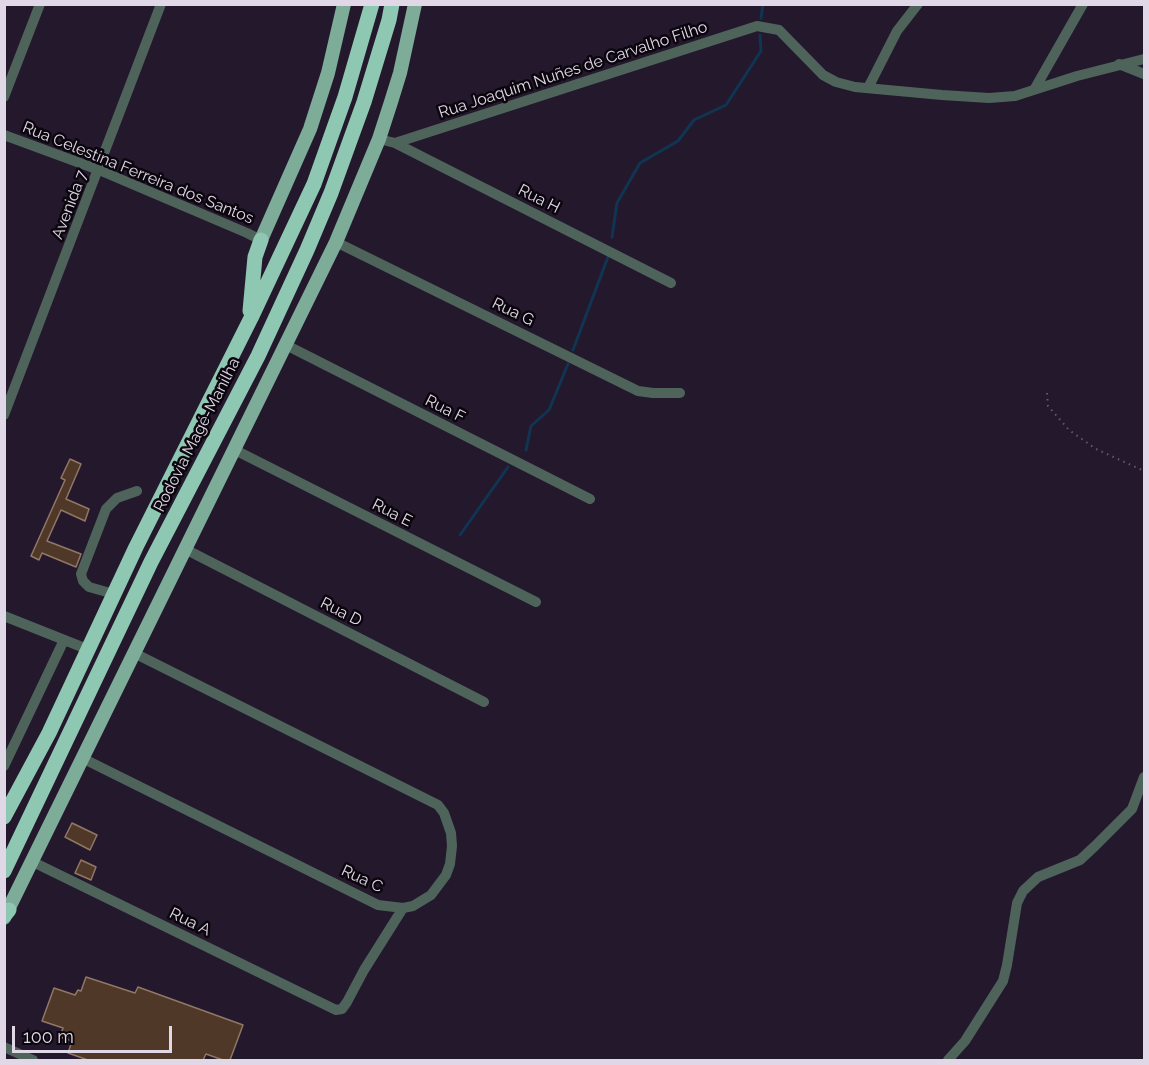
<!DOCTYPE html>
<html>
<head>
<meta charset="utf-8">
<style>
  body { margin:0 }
  #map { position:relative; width:1149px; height:1065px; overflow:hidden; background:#24182d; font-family:Raleway,sans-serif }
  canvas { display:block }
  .frame { position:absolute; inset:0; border:6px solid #e0d8e6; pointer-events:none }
  .scale { position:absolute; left:12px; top:1026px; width:160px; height:27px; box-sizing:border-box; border:3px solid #e0d8e6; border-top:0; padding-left:8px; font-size:18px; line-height:21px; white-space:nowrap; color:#e0d8e6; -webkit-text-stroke:4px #0b060e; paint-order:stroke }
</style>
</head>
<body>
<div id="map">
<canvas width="1149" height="1065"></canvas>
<div class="frame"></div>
<div class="scale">100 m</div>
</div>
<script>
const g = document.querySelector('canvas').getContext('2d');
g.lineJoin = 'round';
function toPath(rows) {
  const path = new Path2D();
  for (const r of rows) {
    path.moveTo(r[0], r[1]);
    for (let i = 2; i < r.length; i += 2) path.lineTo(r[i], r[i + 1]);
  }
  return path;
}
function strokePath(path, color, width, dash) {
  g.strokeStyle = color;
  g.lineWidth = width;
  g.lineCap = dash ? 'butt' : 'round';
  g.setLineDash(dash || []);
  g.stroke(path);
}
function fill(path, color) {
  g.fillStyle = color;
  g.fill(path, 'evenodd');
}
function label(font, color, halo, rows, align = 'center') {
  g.font = font + ' Raleway,sans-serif';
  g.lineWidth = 5;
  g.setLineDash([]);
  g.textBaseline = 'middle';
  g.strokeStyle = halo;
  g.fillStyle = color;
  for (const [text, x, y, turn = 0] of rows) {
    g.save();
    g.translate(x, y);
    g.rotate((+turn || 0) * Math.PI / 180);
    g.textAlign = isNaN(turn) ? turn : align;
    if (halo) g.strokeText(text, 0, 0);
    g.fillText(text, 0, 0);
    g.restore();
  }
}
const stream = toPath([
  [761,18,763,4],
  [612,237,617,203,640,163,678,141,694,120,726,105,761,51,760,35],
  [573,350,608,257],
  [526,450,531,426,549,410,568,364],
  [460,535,508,467]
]);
const building = toPath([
  [70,459,81,464,66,499,89,509,85,521,61,510,47,541,81,554,76,567,42,553,39,560,31,556,65,480,61,478,70,459],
  [72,823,97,835,90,850,65,837,72,823],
  [81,860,96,867,91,880,75,873,81,860],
  [86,977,135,993,138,987,243,1025,230,1060,223,1060,206,1054,203,1060,88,1060,68,1053,72,1041,60,1037,63,1028,42,1021,54,988,75,995,78,990,81,991,86,977]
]);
const path = toPath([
  [1047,393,1048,406,1069,430,1096,449,1144,471]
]);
const minor = toPath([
  [1119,64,1144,74],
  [868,88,897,31,918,4],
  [1034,90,1083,4],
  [4,97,40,4],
  [4,135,99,170,247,233,261,240],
  [379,139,395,143,757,26,779,30,823,75,836,82,855,87,942,95,989,98,1015,96,1077,76,1144,59],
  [395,143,671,283],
  [336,242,638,391,653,393,680,393],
  [286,345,590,499],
  [4,415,161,4],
  [235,450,536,602],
  [185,549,484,702],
  [114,594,89,587,83,581,81,574,106,509,117,498,137,491],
  [4,616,87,649],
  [82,758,378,905,403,908,413,906,431,895,446,875,450,864,452,846,451,833,444,813,438,805,134,653],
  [4,766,64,640],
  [31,861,336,1010,342,1009,347,1002,364,970,403,908],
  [4,1047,33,1060],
  [948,1060,965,1041,1003,981,1007,965,1017,903,1023,891,1038,877,1080,860,1095,846,1132,809,1144,777]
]);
const major = toPath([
  [261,240,310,129,328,73,344,4],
  [4,918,336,242,379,139,391,102,400,73,415,4]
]);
const highway = toPath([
  [250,311,255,257,261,240],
  [4,817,49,733,136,547,251,318,314,184,345,97,372,4],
  [4,871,151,562,258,356,307,250,331,193,364,102,389,20,392,4],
  [4,916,9,910]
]);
const streetNames = [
  ["Rua Joaquim Nuñes de Carvalho Filho",573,70,-18],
  ["Rua Celestina Ferreira dos Santos",138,173,22],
  ["Rua H",539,199,27],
  ["Avenida 7",70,205,-69],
  ["Rua G",513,312,26],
  ["Rua F",445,409,27],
  ["Rodovia Magé-Manilha",197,435,-63],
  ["Rua E",392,513,27],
  ["Rua D",341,612,27],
  ["Rua C",362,879,25],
  ["Rua A",190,922,26]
];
strokePath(stream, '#103552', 3);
fill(building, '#4f3828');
strokePath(building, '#917765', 1.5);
strokePath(path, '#645a6c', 2, [1.5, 4.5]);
strokePath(minor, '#4e645b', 10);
strokePath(major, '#7dac99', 14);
strokePath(highway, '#8fc8b2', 15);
label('16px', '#e0d8e6', '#0b060e', streetNames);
</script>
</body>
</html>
